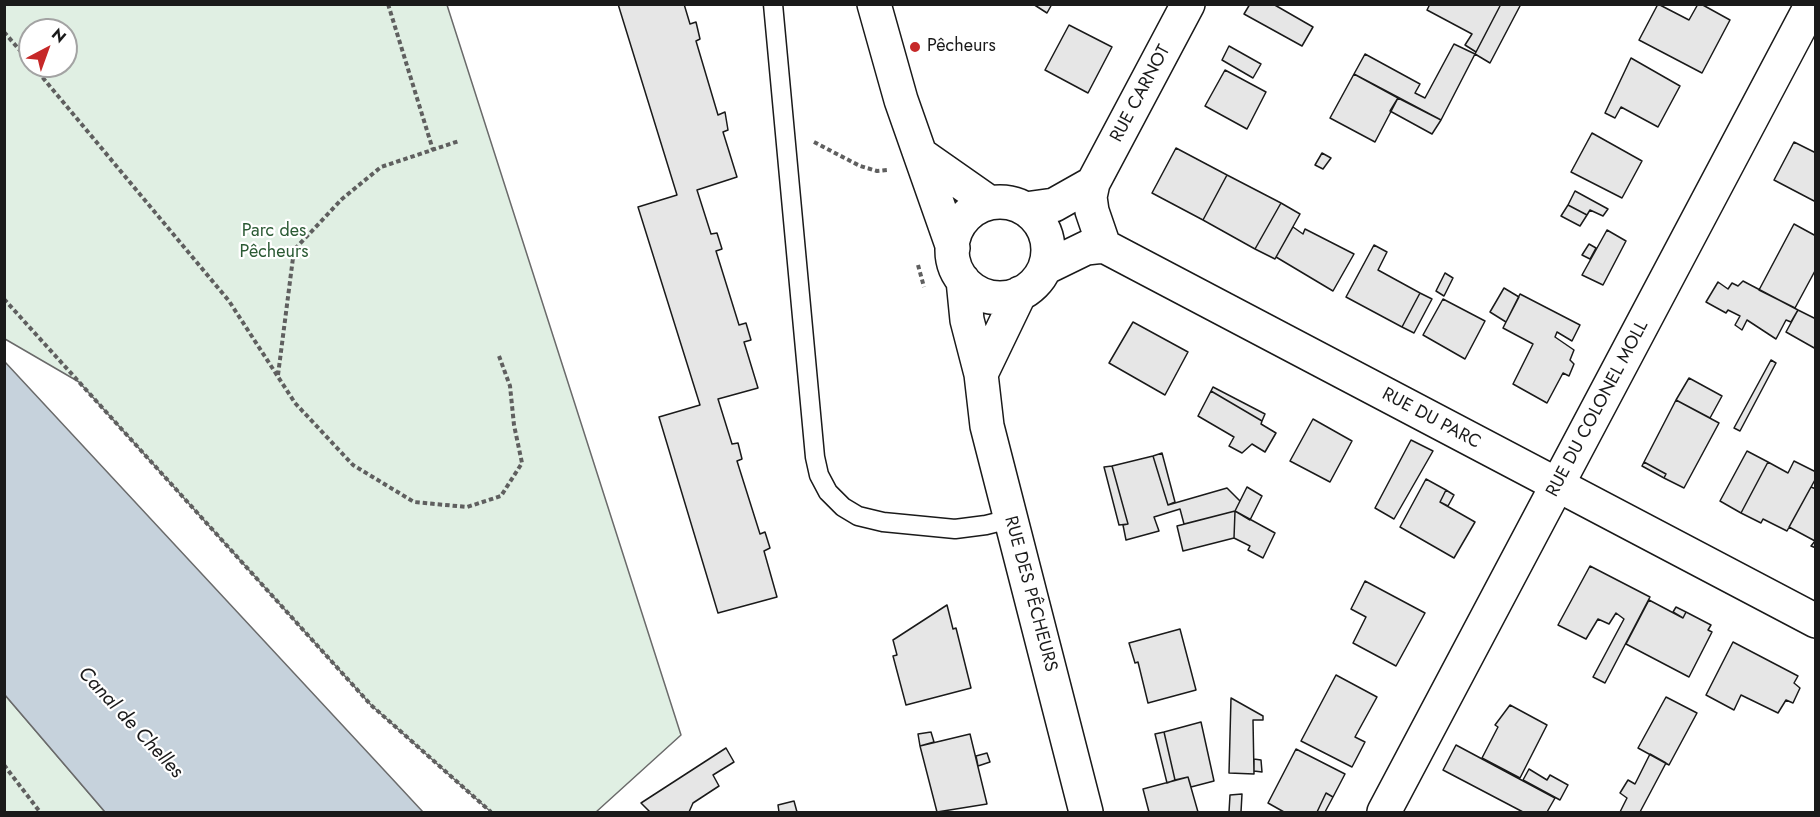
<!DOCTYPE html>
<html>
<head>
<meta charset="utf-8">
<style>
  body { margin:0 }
  #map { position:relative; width:1820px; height:817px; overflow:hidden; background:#fff; font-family:Jost,sans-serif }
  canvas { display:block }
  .frame { position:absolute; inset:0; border:6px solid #1a1a1a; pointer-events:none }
  .north { position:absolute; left:18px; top:18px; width:60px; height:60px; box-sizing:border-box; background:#fff; border:2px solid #a3a3a3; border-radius:50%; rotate:41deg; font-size:16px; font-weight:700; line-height:24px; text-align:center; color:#1a1a1a }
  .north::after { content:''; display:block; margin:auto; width:21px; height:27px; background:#c62828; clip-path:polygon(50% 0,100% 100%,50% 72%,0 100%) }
</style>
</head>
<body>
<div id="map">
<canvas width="1820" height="817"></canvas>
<div class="frame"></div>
<div class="north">N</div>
</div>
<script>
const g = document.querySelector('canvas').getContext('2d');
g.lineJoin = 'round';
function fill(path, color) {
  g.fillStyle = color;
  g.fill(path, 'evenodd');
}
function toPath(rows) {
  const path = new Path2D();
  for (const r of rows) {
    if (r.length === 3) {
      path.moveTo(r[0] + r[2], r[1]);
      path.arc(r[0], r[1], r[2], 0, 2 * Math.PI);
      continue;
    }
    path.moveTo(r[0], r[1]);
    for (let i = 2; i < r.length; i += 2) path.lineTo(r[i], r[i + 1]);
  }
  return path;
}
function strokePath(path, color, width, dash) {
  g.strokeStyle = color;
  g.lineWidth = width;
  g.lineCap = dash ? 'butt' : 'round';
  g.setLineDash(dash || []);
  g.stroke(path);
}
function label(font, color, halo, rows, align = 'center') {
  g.font = font + ' Jost,sans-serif';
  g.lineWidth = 4.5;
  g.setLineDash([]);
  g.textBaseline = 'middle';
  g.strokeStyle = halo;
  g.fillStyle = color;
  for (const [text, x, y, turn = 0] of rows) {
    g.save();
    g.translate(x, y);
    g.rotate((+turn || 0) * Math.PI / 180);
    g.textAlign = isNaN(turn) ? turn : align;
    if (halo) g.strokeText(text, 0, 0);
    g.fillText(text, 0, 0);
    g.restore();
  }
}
const green = toPath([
  [4,5,447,5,681,735,596,812,491,812,371,705,79,382,5,339,4,5],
  [30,30,66,30,66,66,30,66,30,30],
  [5,695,105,812,5,812,5,695]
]);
const water = toPath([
  [5,362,423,812,105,812,5,695,5,362]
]);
const building = toPath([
  [618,4,684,4,690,24,696,22,700,39,696,41,718,115,725,112,728,130,723,132,737,177,697,190,711,234,717,233,722,249,716,251,739,325,746,323,751,340,744,342,758,388,718,399,732,444,738,443,742,459,737,461,760,534,765,532,770,548,764,551,777,597,718,613,659,417,700,405,638,207,677,195,618,4],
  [1033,4,1052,4,1047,13,1033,4],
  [1250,4,1273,4,1313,27,1302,46,1244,14,1250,4],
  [1430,4,1501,4,1476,52,1465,45,1472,34,1427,10,1430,4],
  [1501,4,1521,4,1490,63,1475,54,1501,4],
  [1658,4,1689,20,1698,4,1701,4,1730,20,1702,73,1639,40,1658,4],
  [1069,25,1112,47,1088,93,1045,70,1069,25],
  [1454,44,1475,54,1441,120,1354,74,1365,54,1420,84,1415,93,1425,98,1454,44],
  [1229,46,1261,64,1253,78,1222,60,1229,46],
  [1631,58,1680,86,1658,127,1621,107,1615,118,1605,113,1631,58],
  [1225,70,1266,92,1247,129,1205,106,1225,70],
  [1354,74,1398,98,1375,142,1330,118,1354,74],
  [1398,98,1441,120,1432,134,1390,111,1398,98],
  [1592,133,1642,161,1622,198,1571,172,1592,133],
  [1794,142,1816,153,1816,202,1774,180,1794,142],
  [1176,148,1227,175,1203,220,1152,193,1176,148],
  [1322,153,1331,158,1323,169,1315,165,1322,153],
  [1227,175,1281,203,1255,249,1203,220,1227,175],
  [1575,191,1608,209,1603,216,1590,210,1587,215,1568,205,1575,191],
  [1281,203,1300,214,1275,259,1255,249,1281,203],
  [1568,205,1587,215,1580,226,1561,216,1568,205],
  [1794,224,1816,236,1816,269,1795,308,1759,290,1794,224],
  [1293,227,1303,234,1305,229,1354,254,1333,291,1276,257,1293,227],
  [1607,230,1626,241,1603,285,1582,275,1607,230],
  [1589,244,1596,248,1590,259,1582,255,1589,244],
  [1374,245,1387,252,1378,270,1420,293,1402,327,1346,297,1374,245],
  [1445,273,1453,278,1444,296,1436,291,1445,273],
  [1743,281,1798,310,1791,322,1786,320,1776,339,1747,320,1742,330,1735,325,1740,316,1728,310,1726,313,1706,302,1718,282,1728,289,1732,283,1738,286,1743,281],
  [1504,288,1519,297,1506,322,1490,312,1504,288],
  [1420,293,1432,299,1414,333,1402,327,1420,293],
  [1520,294,1580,325,1572,341,1557,332,1555,337,1574,350,1570,360,1574,364,1569,376,1563,373,1547,403,1513,384,1533,344,1503,328,1520,294],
  [1443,299,1485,321,1465,359,1423,335,1443,299],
  [1798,310,1816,319,1816,349,1786,332,1798,310],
  [1133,322,1188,352,1165,395,1109,363,1133,322],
  [1771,360,1776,363,1740,431,1734,428,1771,360],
  [1689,378,1722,396,1710,418,1676,400,1689,378],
  [1213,387,1265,414,1262,421,1211,391,1213,387],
  [1211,391,1262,421,1261,424,1276,433,1265,452,1252,444,1242,453,1229,446,1234,437,1198,416,1211,391],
  [1676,400,1719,423,1684,488,1664,478,1666,474,1644,462,1676,400],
  [1313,419,1352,441,1330,482,1290,461,1313,419],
  [1411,440,1433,451,1394,519,1375,508,1411,440],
  [1747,451,1768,462,1741,513,1720,501,1747,451],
  [1162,453,1175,502,1168,505,1153,456,1162,453],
  [1153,456,1168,505,1227,488,1240,501,1235,511,1184,524,1180,509,1154,517,1159,531,1126,540,1123,525,1128,524,1112,466,1153,456],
  [1794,461,1816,472,1816,478,1787,531,1763,519,1761,523,1741,513,1768,462,1788,473,1794,461],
  [1644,462,1666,474,1664,478,1642,466,1644,462],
  [1112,466,1128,524,1119,525,1104,467,1112,466],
  [1426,479,1446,490,1440,502,1475,522,1454,558,1400,527,1426,479],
  [1247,487,1262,496,1250,520,1235,511,1247,487],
  [1811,487,1816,489,1816,548,1811,546,1815,541,1789,527,1811,487],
  [1446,490,1454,495,1448,506,1440,502,1446,490],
  [1235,511,1234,538,1183,551,1177,526,1235,511],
  [1235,511,1275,533,1263,558,1248,550,1250,546,1234,538,1235,511],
  [1590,566,1650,597,1605,683,1593,677,1624,619,1616,613,1609,624,1598,619,1586,639,1558,625,1590,566],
  [1365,581,1425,613,1396,666,1353,643,1366,617,1351,609,1365,581],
  [1649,600,1683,618,1686,612,1711,625,1708,630,1712,632,1689,677,1626,644,1649,600],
  [947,605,953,629,956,628,971,688,906,705,893,656,897,655,893,640,947,605],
  [1676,607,1686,612,1683,618,1673,612,1676,607],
  [1180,629,1196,690,1148,703,1138,662,1135,663,1129,643,1180,629],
  [1733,642,1798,676,1794,683,1800,688,1793,703,1786,700,1778,713,1741,695,1734,710,1706,695,1733,642],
  [1336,675,1377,697,1355,737,1365,742,1352,767,1301,741,1336,675],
  [1666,697,1697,713,1669,765,1638,748,1666,697],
  [1231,698,1263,716,1263,720,1253,720,1254,774,1229,773,1231,698],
  [1510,705,1547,725,1520,778,1482,758,1498,727,1495,725,1510,705],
  [1201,722,1214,781,1191,787,1188,777,1175,780,1164,732,1201,722],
  [931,732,934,742,920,746,918,734,931,732],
  [1164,732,1175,780,1167,783,1155,734,1164,732],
  [970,734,987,804,937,812,920,746,970,734],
  [1456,745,1555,798,1547,812,1523,812,1443,770,1456,745],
  [726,748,734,762,713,775,719,786,693,803,689,812,650,812,641,803,726,748],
  [1296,749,1345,774,1333,797,1326,793,1317,812,1284,812,1268,803,1296,749],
  [987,753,990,762,978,766,976,756,987,753],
  [1650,754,1666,763,1640,812,1620,812,1627,798,1620,793,1628,780,1635,784,1650,754],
  [1254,759,1261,760,1262,772,1254,771,1254,759],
  [1529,769,1547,780,1550,775,1568,785,1560,800,1523,780,1529,769],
  [1188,777,1198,812,1149,812,1143,789,1188,777],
  [1326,793,1333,797,1325,812,1317,812,1326,793],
  [1242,794,1241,812,1229,812,1230,795,1242,794],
  [794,801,797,812,779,812,778,805,794,801]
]);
const path = toPath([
  [388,4,433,150],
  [4,32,30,62],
  [33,66,229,301,295,403,353,465,414,502,467,507,501,496,522,463,514,425,510,386,499,356],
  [814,142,860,166,877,171,887,170],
  [918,265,924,287],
  [4,299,371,705,491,812],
  [278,375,294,250,342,199,381,167,459,141],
  [4,765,40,812]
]);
const service = toPath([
  [773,4,815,457,819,475,828,492,843,507,858,516,883,522,955,529,986,525,1010,519]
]);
const minor = toPath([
  [874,4,901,100,953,248],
  [920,154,990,203],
  [1093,183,1090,197,1092,211,1104,246],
  [1000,250,48],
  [1025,209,1054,205,1093,183,1188,4],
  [1045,268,1086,248,1104,246,1816,621],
  [963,280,967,320,981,374,987,426,1086,812],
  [981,374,1020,293],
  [1384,812,1812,4]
]);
const markers = [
  [915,47,6,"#c62828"]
];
const poiNames = [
  ["Pêcheurs",927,47]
];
const streetNames = [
  ["RUE CARNOT",1141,94,-62],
  ["RUE DU COLONEL MOLL",1598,409,-62],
  ["RUE DU PARC",1431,419,28],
  ["RUE DES PÊCHEURS",1030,594,75]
];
const parkNames = [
  ["Parc des",274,232],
  ["Pêcheurs",274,253]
];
const waterNames = [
  ["Canal de Chelles",130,723,47]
];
fill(green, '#e0efe3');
strokePath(green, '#6a6a6a', 1.5);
fill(water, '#c6d2dc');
strokePath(water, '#6a6a6a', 1.5);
fill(building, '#e6e6e6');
strokePath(building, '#1a1a1a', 1.5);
strokePath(service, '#1a1a1a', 21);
strokePath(minor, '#1a1a1a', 36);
strokePath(path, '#5f5f5f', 4, [4.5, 3]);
strokePath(service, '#fff', 18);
strokePath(minor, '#fff', 33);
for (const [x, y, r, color] of markers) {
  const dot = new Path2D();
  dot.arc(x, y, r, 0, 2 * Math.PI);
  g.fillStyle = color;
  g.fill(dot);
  strokePath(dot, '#fff', 2);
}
label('18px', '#1a1a1a', '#fff', poiNames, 'left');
label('18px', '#1a1a1a', '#fff', streetNames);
label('18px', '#2b5a34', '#fff', parkNames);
label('italic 20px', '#1a1a1a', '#fff', waterNames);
</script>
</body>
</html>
